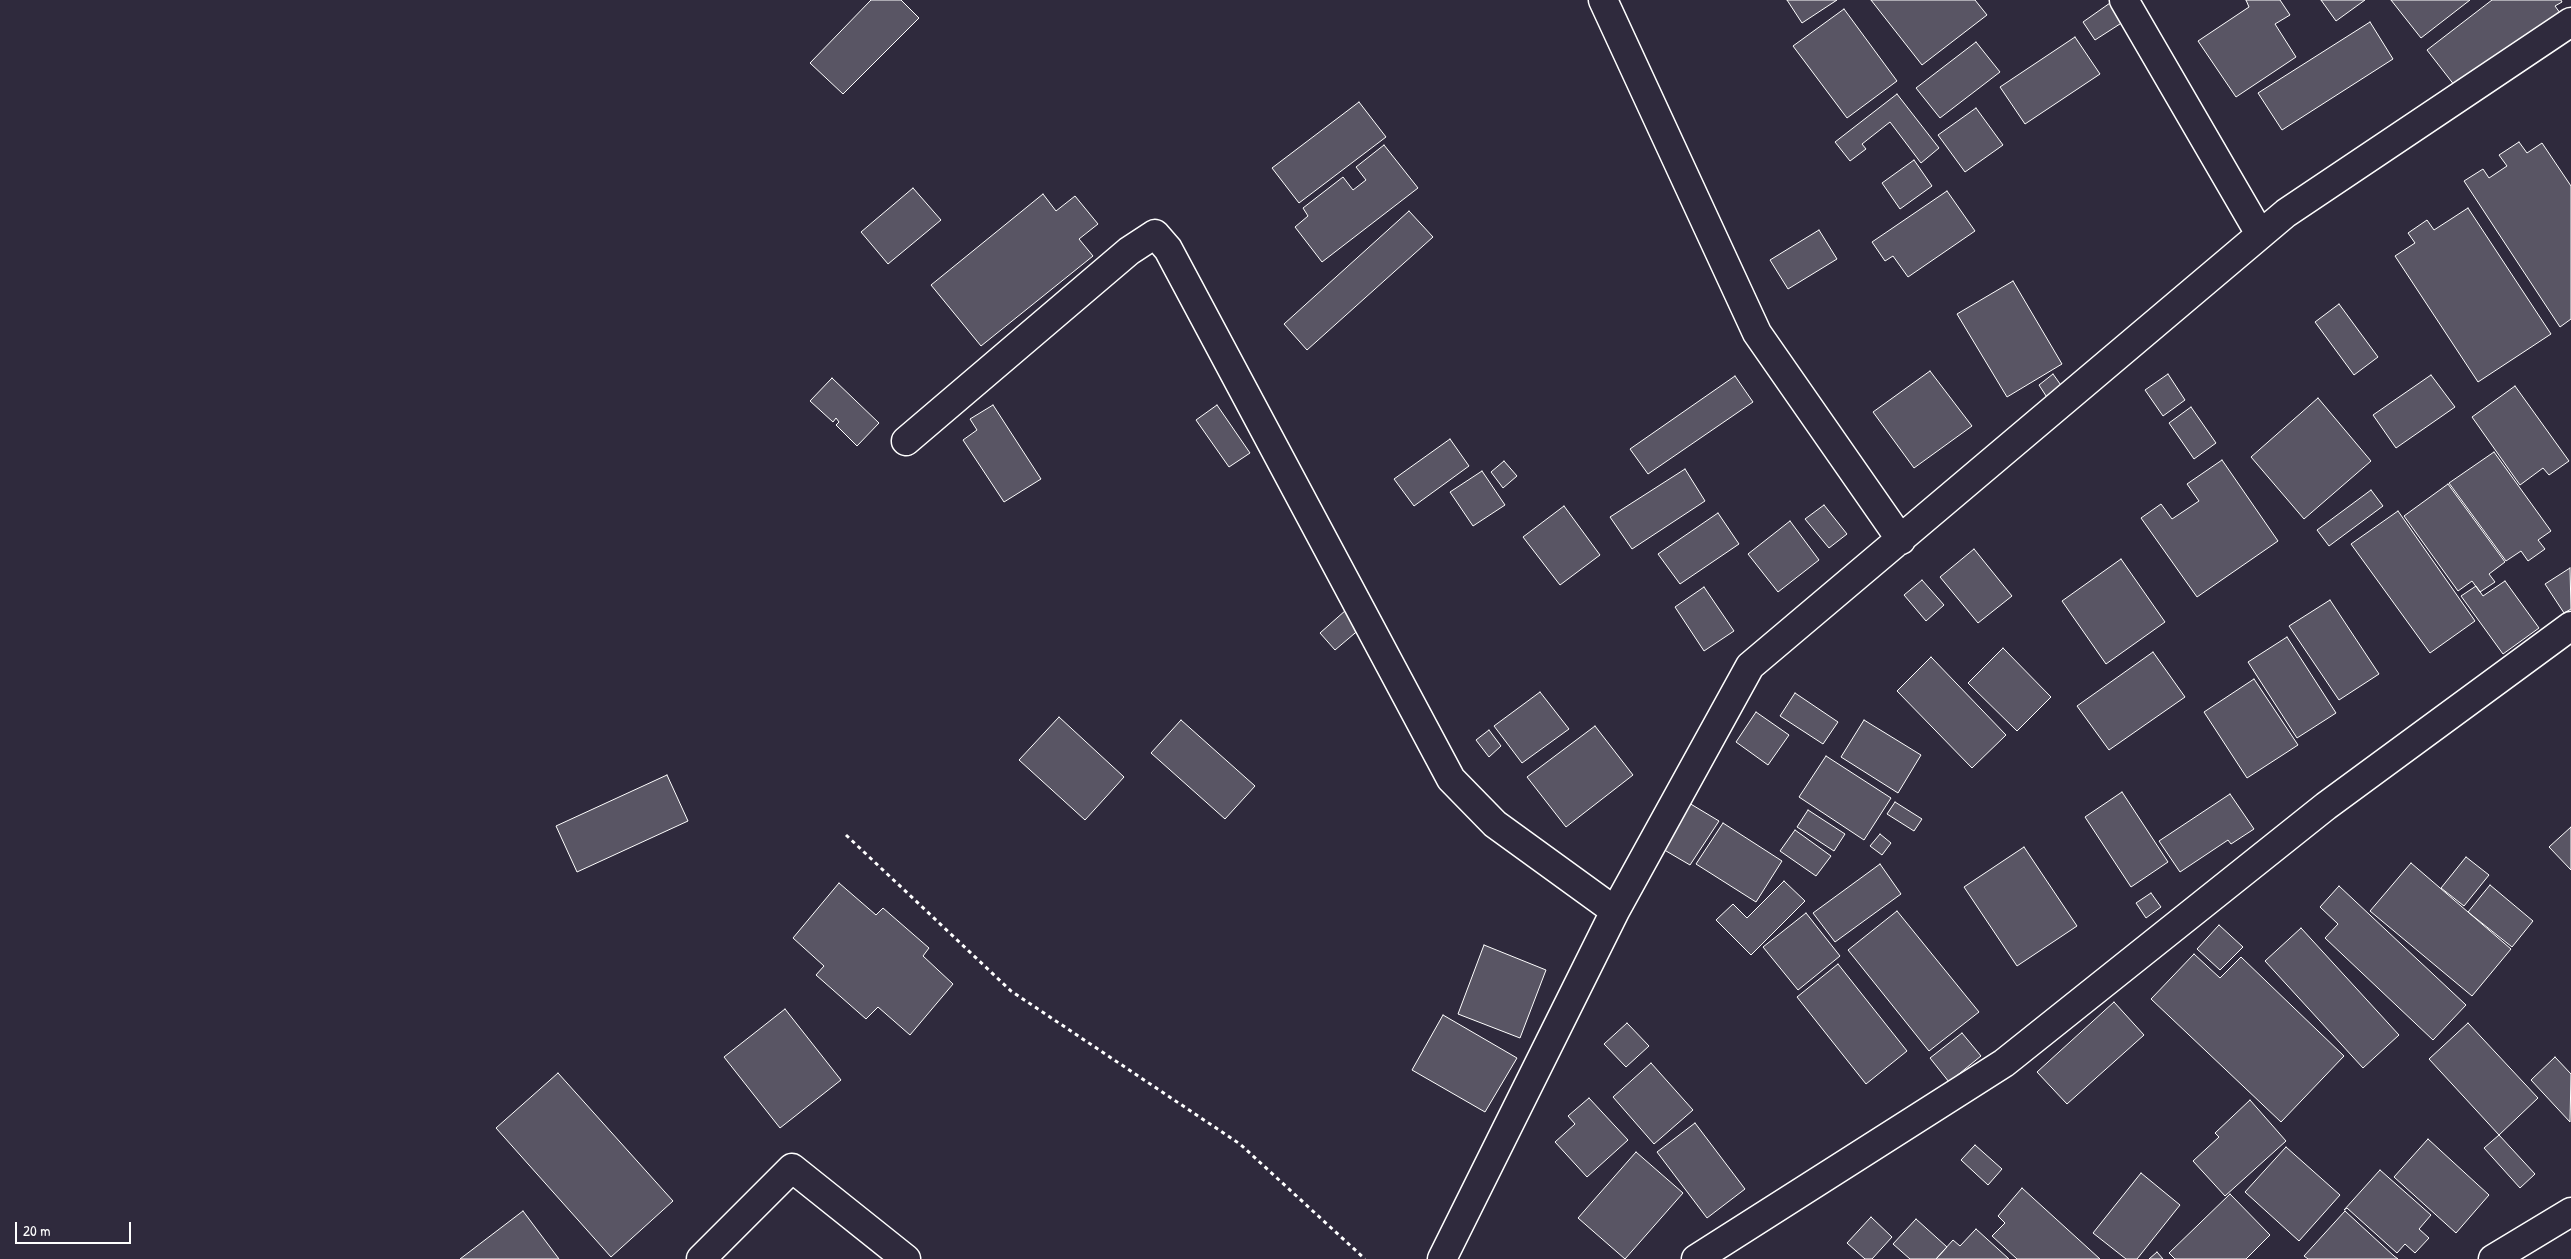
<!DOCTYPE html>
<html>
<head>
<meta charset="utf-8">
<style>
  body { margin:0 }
  #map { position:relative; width:2571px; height:1259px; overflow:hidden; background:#2f2a3d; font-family:"Patrick Hand",sans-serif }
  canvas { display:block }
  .scale { position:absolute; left:15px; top:1222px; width:116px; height:22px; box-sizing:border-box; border:2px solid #fff; border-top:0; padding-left:6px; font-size:15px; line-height:18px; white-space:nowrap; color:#fff; -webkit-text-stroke:4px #2f2a3d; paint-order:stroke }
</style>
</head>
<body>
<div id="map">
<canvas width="2571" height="1259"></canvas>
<div class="scale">20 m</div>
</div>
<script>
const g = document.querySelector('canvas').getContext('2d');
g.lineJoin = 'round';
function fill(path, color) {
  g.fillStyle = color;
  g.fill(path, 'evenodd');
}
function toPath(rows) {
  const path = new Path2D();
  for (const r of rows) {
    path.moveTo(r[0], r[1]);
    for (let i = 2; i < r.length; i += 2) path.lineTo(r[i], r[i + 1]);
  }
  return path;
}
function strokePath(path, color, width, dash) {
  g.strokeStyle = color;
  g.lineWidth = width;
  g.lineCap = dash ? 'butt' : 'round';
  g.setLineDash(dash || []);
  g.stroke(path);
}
const building = toPath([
  [871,0,901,0,919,18,843,94,810,63,871,0],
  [1787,0,1837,0,1802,23,1787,0],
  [1871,0,1975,0,1987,15,1922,65,1871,0],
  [2246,0,2280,0,2290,15,2275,24,2296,57,2236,97,2198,41,2249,7,2246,0],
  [2321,0,2365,0,2336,21,2321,0],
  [2391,0,2470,0,2421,38,2391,0],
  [2492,0,2561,0,2562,2,2555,6,2563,17,2462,95,2427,50,2492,0],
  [2110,3,2123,22,2095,40,2083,22,2110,3],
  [1844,9,1897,81,1847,118,1793,46,1844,9],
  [2370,22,2393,59,2282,130,2258,93,2370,22],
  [2075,37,2100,74,2025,124,2000,87,2075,37],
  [1976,42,2000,72,1940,118,1916,88,1976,42],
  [1897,94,1939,148,1921,163,1890,122,1862,144,1866,149,1850,161,1835,142,1897,94],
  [1359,102,1386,137,1299,203,1272,168,1359,102],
  [1976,108,2003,145,1965,172,1938,135,1976,108],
  [2519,142,2527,153,2542,143,2571,186,2571,319,2560,327,2464,181,2483,169,2489,178,2507,166,2499,155,2519,142],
  [1384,145,1418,188,1322,262,1295,227,1308,216,1303,208,1343,177,1353,190,1366,180,1356,167,1384,145],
  [1914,160,1932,186,1900,209,1882,183,1914,160],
  [913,188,941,220,888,264,861,232,913,188],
  [1947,191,1975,231,1908,277,1893,256,1885,261,1872,242,1947,191],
  [1043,194,1056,211,1075,196,1098,224,1079,239,1093,256,981,346,931,285,1043,194],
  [2468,208,2551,334,2478,382,2395,256,2415,243,2408,233,2427,220,2434,230,2468,208],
  [1409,211,1433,237,1307,350,1284,324,1409,211],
  [1819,230,1837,259,1788,289,1770,260,1819,230],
  [2013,281,2062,364,2007,397,1957,314,2013,281],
  [2339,304,2378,357,2354,375,2315,322,2339,304],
  [1930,371,1972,426,1914,468,1873,412,1930,371],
  [2053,374,2063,388,2048,399,2039,385,2053,374],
  [2168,374,2185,400,2163,416,2145,390,2168,374],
  [2431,375,2455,407,2396,448,2373,415,2431,375],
  [1735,376,1753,402,1648,474,1630,449,1735,376],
  [832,378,879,423,857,446,836,425,839,422,836,418,833,422,810,401,832,378],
  [2515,386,2569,461,2549,475,2543,468,2520,485,2472,417,2515,386],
  [2318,398,2371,461,2304,519,2251,457,2318,398],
  [993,405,1041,479,1004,502,963,440,977,430,970,419,993,405],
  [1217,405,1250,453,1229,467,1196,420,1217,405],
  [2191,407,2216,443,2194,459,2169,423,2191,407],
  [1450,439,1469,466,1414,506,1394,479,1450,439],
  [2494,452,2551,531,2538,540,2545,549,2528,561,2521,551,2506,561,2449,483,2494,452],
  [2222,460,2278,541,2197,597,2141,518,2161,504,2172,519,2199,501,2187,484,2222,460],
  [1504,461,1517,476,1503,488,1491,472,1504,461],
  [1685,469,1705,501,1632,549,1610,517,1685,469],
  [1482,471,1505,505,1473,526,1450,492,1482,471],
  [2448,484,2505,562,2489,574,2495,582,2480,592,2472,581,2458,591,2404,516,2448,484],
  [2371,490,2383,506,2329,546,2317,530,2371,490],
  [1824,505,1847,534,1829,548,1805,519,1824,505],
  [1564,506,1600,555,1560,585,1523,537,1564,506],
  [2398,511,2475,621,2430,653,2351,544,2398,511],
  [1718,513,1739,544,1680,584,1658,554,1718,513],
  [1790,521,1819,560,1778,592,1748,554,1790,521],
  [1974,549,2012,596,1978,623,1940,577,1974,549],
  [2121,559,2165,622,2106,664,2062,601,2121,559],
  [2570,568,2571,609,2564,613,2545,584,2570,568],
  [1922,580,1944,605,1926,621,1904,595,1922,580],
  [2505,581,2539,628,2503,654,2461,596,2476,586,2483,596,2505,581],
  [1704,587,1734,631,1704,651,1675,607,1704,587],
  [2330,600,2379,674,2339,700,2289,626,2330,600],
  [1346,610,1361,628,1335,650,1320,633,1346,610],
  [2287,637,2336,713,2297,738,2248,662,2287,637],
  [2003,648,2051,697,2017,731,1968,683,2003,648],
  [2153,652,2185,697,2109,750,2077,706,2153,652],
  [1931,657,2006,735,1972,768,1897,691,1931,657],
  [2254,679,2298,745,2247,778,2204,712,2254,679],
  [1540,692,1569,729,1522,763,1494,726,1540,692],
  [1795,693,1838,722,1823,744,1780,716,1795,693],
  [1756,712,1789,735,1768,765,1736,742,1756,712],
  [1059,717,1124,777,1085,820,1019,760,1059,717],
  [1181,720,1255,786,1225,819,1151,753,1181,720],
  [1864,720,1921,755,1898,793,1841,757,1864,720],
  [1595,726,1633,775,1566,827,1527,777,1595,726],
  [1489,730,1501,746,1489,757,1476,740,1489,730],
  [1826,756,1891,798,1864,840,1799,797,1826,756],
  [667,775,688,821,577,872,556,826,667,775],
  [2122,792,2168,862,2131,887,2085,817,2122,792],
  [2230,794,2254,829,2231,844,2228,840,2180,872,2159,841,2230,794],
  [1895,802,1922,819,1914,831,1887,814,1895,802],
  [1689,803,1719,821,1690,865,1661,848,1689,803],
  [1808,810,1845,834,1834,851,1797,827,1808,810],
  [1723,823,1782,861,1756,902,1696,864,1723,823],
  [2571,827,2571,870,2549,847,2571,827],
  [1795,830,1831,856,1816,876,1780,851,1795,830],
  [1880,834,1891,843,1882,855,1870,846,1880,834],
  [2024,847,2077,926,2017,966,1964,887,2024,847],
  [2466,857,2489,875,2464,906,2441,888,2466,857],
  [2411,863,2511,949,2472,996,2370,911,2411,863],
  [1880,864,1901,894,1835,942,1813,913,1880,864],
  [1784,881,1805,901,1751,955,1716,920,1733,904,1747,918,1784,881],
  [839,883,876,915,883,908,929,948,923,956,953,984,910,1035,878,1007,866,1019,816,975,824,966,793,938,839,883],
  [2490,885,2533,921,2512,947,2468,912,2490,885],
  [2339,886,2466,1005,2433,1040,2325,938,2338,924,2320,907,2339,886],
  [2151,893,2161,907,2146,918,2136,903,2151,893],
  [1897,911,1979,1012,1929,1051,1848,950,1897,911],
  [1806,913,1840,956,1798,990,1763,947,1806,913],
  [2219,925,2243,947,2220,970,2197,949,2219,925],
  [2301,928,2399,1035,2363,1068,2265,961,2301,928],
  [1484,945,1546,970,1520,1038,1458,1014,1484,945],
  [2194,954,2220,978,2241,957,2344,1056,2281,1122,2151,999,2194,954],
  [1838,964,1907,1051,1866,1084,1797,997,1838,964],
  [2114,1002,2144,1035,2067,1104,2037,1072,2114,1002],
  [785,1009,841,1080,780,1128,724,1057,785,1009],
  [1443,1015,1517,1058,1485,1112,1412,1070,1443,1015],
  [1627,1023,1649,1046,1626,1067,1604,1044,1627,1023],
  [2468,1023,2538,1098,2499,1135,2429,1059,2468,1023],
  [1962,1033,1981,1056,1949,1082,1930,1058,1962,1033],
  [2555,1057,2571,1074,2570,1122,2531,1080,2555,1057],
  [1651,1063,1693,1110,1654,1144,1613,1097,1651,1063],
  [558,1073,673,1201,611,1257,496,1128,558,1073],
  [1589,1098,1628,1140,1587,1177,1555,1142,1575,1124,1568,1116,1589,1098],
  [2250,1100,2286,1141,2225,1196,2193,1161,2219,1137,2215,1133,2250,1100],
  [1695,1123,1745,1189,1707,1218,1657,1152,1695,1123],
  [2499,1135,2535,1174,2520,1188,2484,1148,2499,1135],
  [2428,1139,2489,1195,2456,1233,2394,1177,2428,1139],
  [1975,1145,2002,1169,1988,1185,1961,1160,1975,1145],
  [2286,1147,2340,1195,2299,1241,2245,1192,2286,1147],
  [1636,1152,1683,1193,1625,1259,1578,1218,1636,1152],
  [2380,1170,2431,1215,2419,1229,2429,1238,2415,1253,2405,1244,2397,1253,2347,1208,2344,1210,2380,1170],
  [2141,1173,2180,1205,2137,1259,2126,1259,2093,1233,2141,1173],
  [2022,1188,2100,1259,2017,1259,1992,1236,2005,1223,1998,1216,2022,1188],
  [2230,1194,2270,1235,2246,1259,2175,1259,2169,1253,2230,1194],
  [523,1211,559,1259,460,1259,523,1211],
  [2345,1211,2394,1256,2398,1259,2308,1259,2304,1256,2345,1211],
  [1871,1217,1892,1237,1872,1259,1865,1259,1847,1243,1871,1217],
  [1916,1219,1947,1247,1936,1259,1910,1259,1893,1244,1916,1219],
  [1976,1229,2009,1259,1936,1259,1953,1240,1960,1246,1976,1229],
  [2157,1252,2163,1259,2149,1259,2157,1252]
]);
const path = toPath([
  [846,835,1011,991,1240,1144,1365,1259]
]);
const minor = toPath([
  [1603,0,1757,333,1901,540],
  [2124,0,2260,234],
  [906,441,1129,251,1155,234,1168,249,1451,779,1495,824,1615,911],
  [701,1259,792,1168,906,1259],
  [1442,1259,1615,911,1750,666,2286,213,2571,22],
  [1696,1259,2004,1063,2326,806,2571,626],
  [2493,1259,2571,1212]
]);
fill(building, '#595564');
strokePath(building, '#fff', 1);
strokePath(minor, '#fff', 31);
strokePath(path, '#fff', 3, [4, 4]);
strokePath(minor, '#2f2a3d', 28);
</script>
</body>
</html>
